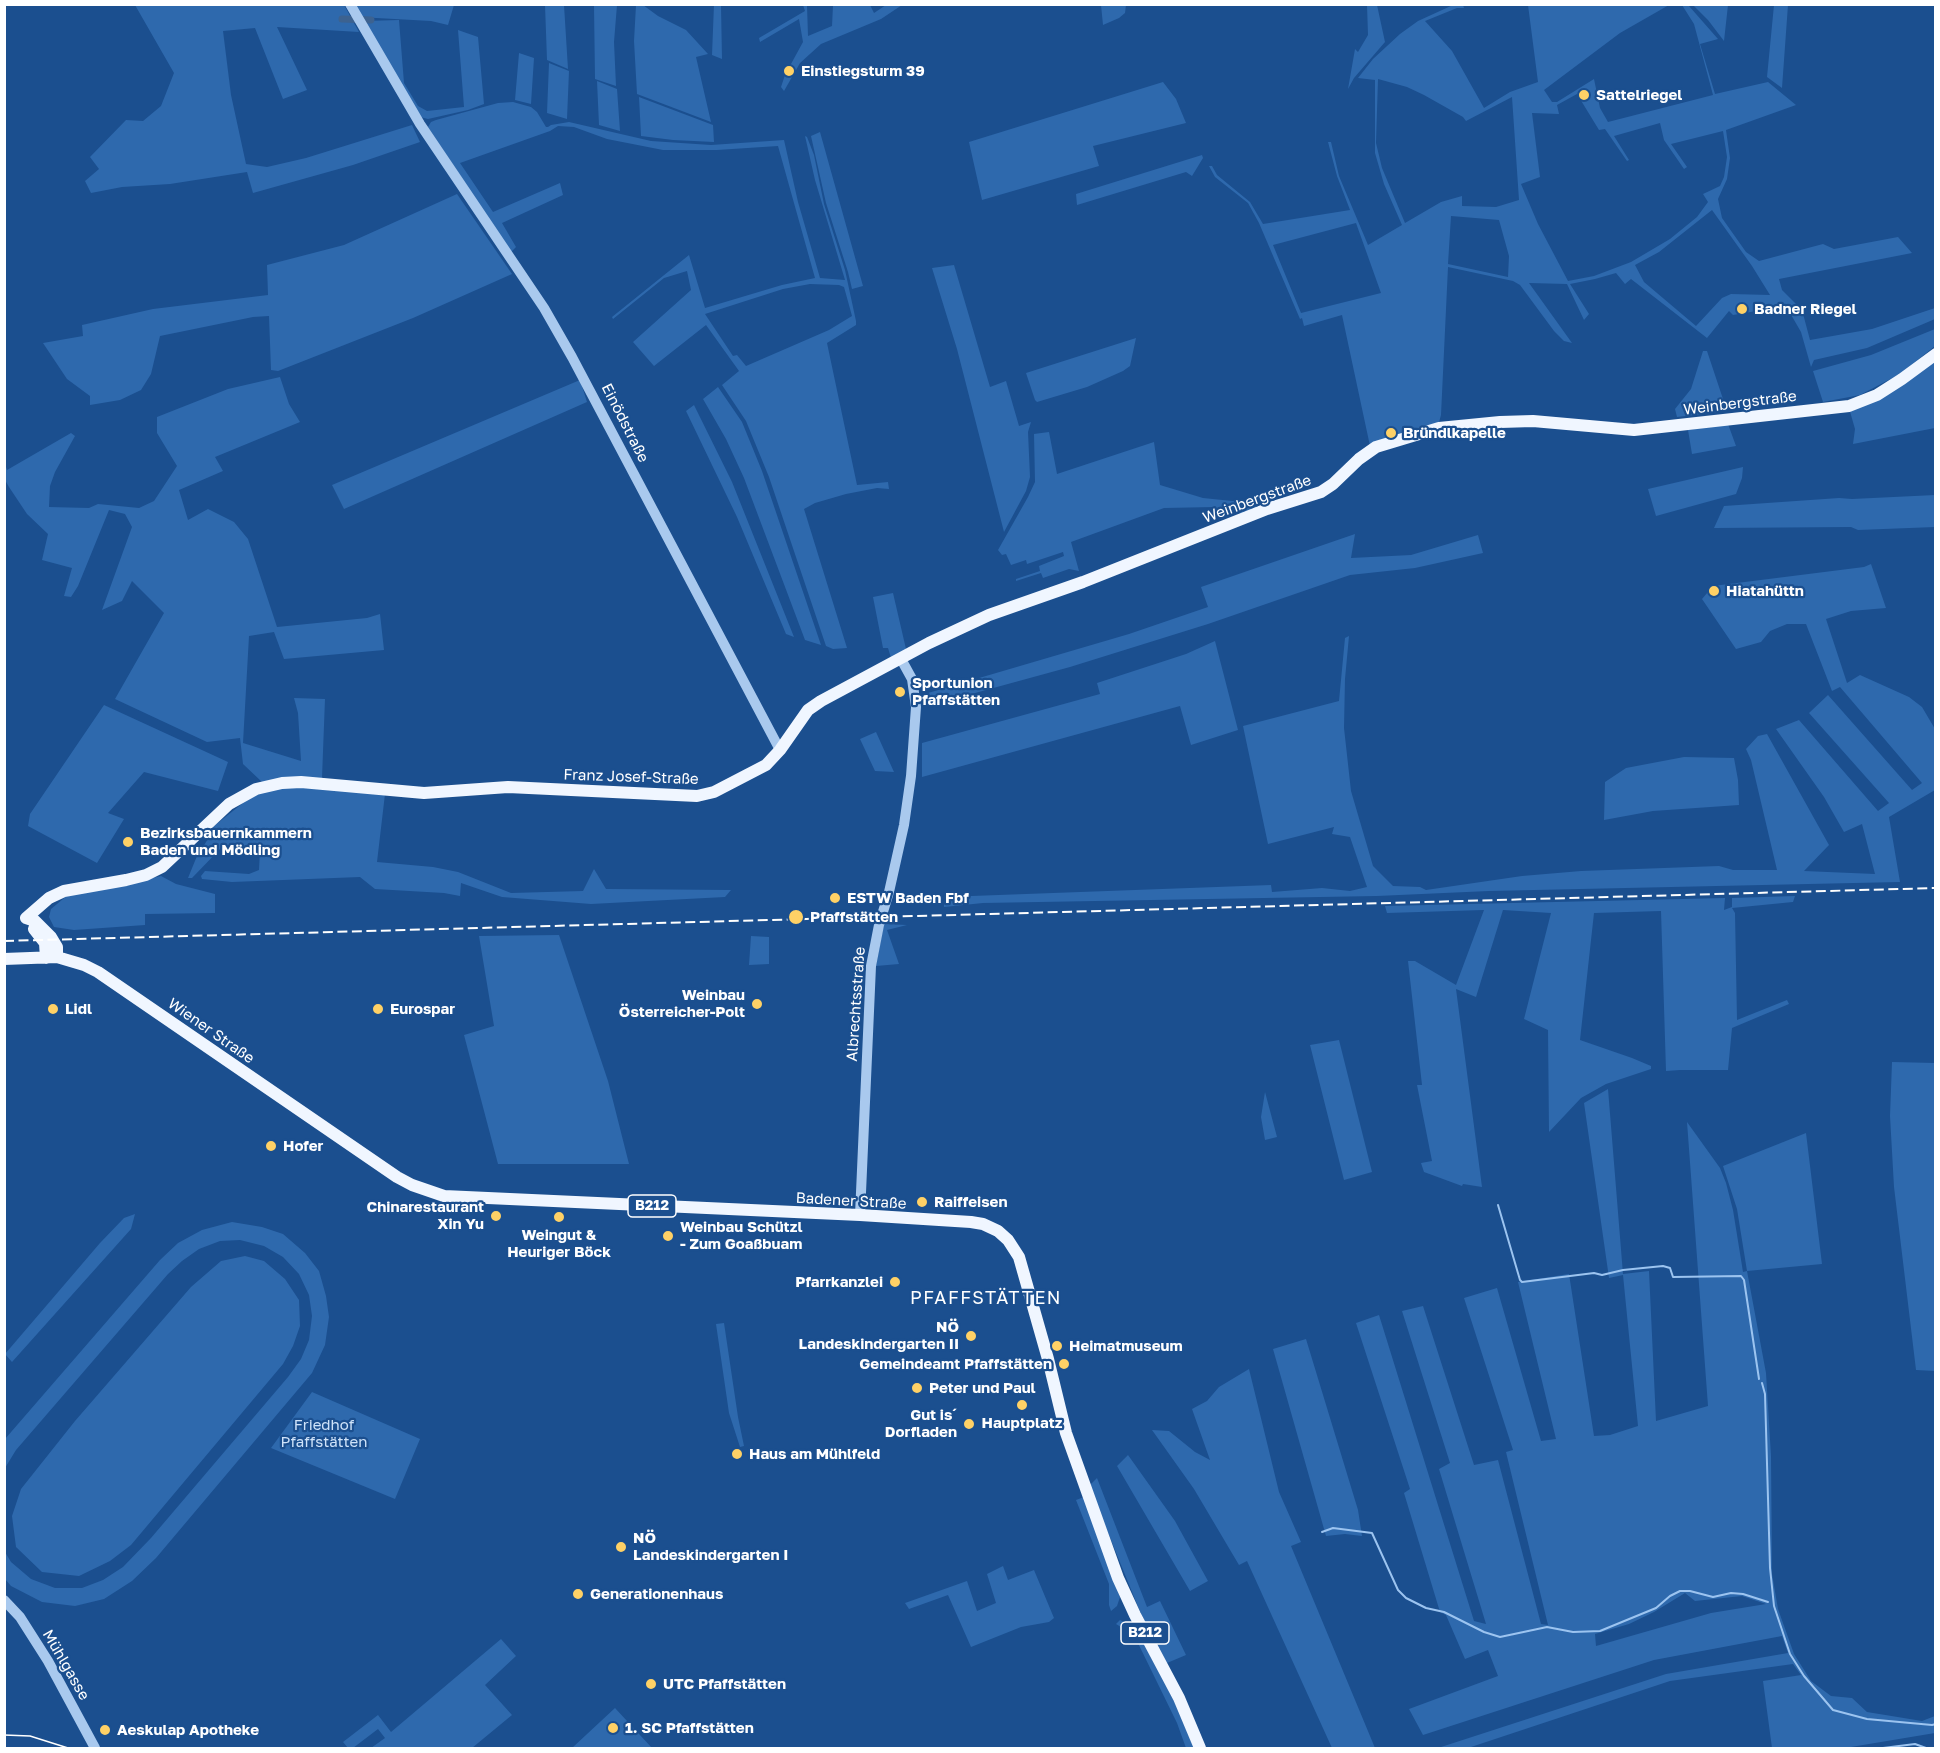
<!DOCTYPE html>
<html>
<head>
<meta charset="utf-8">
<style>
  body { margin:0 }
  #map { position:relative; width:1940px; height:1753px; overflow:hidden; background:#1b4f8f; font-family:"Golos Text",sans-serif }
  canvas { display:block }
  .frame { position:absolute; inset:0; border:6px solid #fff; pointer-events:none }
</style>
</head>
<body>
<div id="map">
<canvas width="1940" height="1753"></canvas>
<div class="frame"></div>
</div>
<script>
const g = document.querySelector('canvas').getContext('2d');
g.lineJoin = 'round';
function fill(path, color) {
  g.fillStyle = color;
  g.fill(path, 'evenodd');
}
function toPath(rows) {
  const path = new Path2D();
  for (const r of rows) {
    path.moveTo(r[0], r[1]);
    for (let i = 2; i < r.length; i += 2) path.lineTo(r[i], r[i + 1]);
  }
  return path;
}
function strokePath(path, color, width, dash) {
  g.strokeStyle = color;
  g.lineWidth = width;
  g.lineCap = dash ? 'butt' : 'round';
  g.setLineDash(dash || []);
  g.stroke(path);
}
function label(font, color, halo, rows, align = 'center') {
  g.font = font + ' "Golos Text",sans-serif';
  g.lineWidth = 4.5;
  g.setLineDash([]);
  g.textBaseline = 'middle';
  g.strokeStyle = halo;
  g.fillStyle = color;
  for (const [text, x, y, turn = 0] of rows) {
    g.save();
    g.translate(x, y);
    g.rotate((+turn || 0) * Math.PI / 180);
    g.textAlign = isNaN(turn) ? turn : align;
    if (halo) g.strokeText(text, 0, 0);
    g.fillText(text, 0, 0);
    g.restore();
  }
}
const green = toPath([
  [714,4,721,5,722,59,712,55],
  [135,5,344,5,359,32,277,27,307,90,283,99,255,28,223,31,231,95,246,164,267,167,306,158,412,125,420,142,353,165,253,193,247,172,170,184,122,187,91,193,85,181,99,169,90,157,126,120,143,121,161,106,174,73],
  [352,5,454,5,448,25,431,21,358,17],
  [545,5,564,5,568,69,547,60],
  [583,5,617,5,614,42,616,86,595,79,594,6,584,6],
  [636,5,643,5,658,16,686,30,708,54,696,57,711,122,637,94,634,41],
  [803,5,807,5,808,36,832,26,833,5,870,5,874,13,886,5,902,5,881,19,821,44,800,63,784,91,781,87,785,75,803,42,799,19,760,42,759,38,805,11],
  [1101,5,1126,5,1125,13,1119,18,1103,25],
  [1367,5,1377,5,1385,42,1354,78,1348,89,1355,49,1358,52,1368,35],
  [1453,5,1463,5,1464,8,1457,8,1425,21,1452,51,1484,108,1510,92,1538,82,1528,5,1669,5,1620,33,1544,90,1552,102,1557,102,1594,79,1600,108,1608,122,1713,95,1694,24,1682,5,1689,6,1718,39,1700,44,1715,94,1768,82,1796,105,1726,130,1730,158,1727,179,1718,199,1722,218,1746,252,1759,261,1823,244,1834,249,1898,237,1912,253,1779,279,1782,290,1802,310,1810,340,1872,329,1935,308,1935,319,1867,348,1814,360,1811,367,1801,332,1786,306,1733,315,1729,311,1707,338,1631,279,1625,284,1616,273,1595,279,1570,284,1589,314,1584,320,1567,284,1529,283,1572,343,1564,341,1554,331,1520,285,1513,281,1448,267,1441,415,1438,426,1370,446,1342,315,1304,326,1302,318,1300,319,1259,223,1248,203,1215,177,1209,166,1212,166,1217,175,1250,202,1263,224,1350,210,1337,176,1328,142,1331,142,1339,176,1368,245,1402,225,1384,184,1375,153,1375,80,1358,78,1373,59,1400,34,1418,21],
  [1378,79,1407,87,1424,95,1463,117,1466,121,1512,97,1519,200,1496,207,1462,206,1462,196,1441,202,1405,223,1382,168,1376,143],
  [1577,94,1599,130,1605,129,1627,161,1629,160,1614,136,1660,123,1664,140,1684,169,1687,167,1671,144,1723,131,1727,157,1724,177,1720,186,1703,194,1708,202,1697,217,1670,239,1631,262,1594,276,1568,281,1538,224,1521,184,1540,177,1532,113,1559,114,1557,105],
  [1712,210,1752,266,1770,295,1731,294,1722,298,1696,326,1644,282,1635,265,1659,252],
  [1451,216,1499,220,1509,256,1508,277,1448,264],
  [1356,223,1381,293,1301,313,1273,245],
  [1693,5,1728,5,1724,41,1708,20],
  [1774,5,1788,5,1782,88,1767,77],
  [399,20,404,83,418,106,427,111,464,107,458,30,478,37,484,104,468,110,428,119,420,117,364,21],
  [519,53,534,58,531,104,515,100],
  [549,63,569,71,567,119,547,113],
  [597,81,617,89,620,131,599,125],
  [1163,82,1176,99,1186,123,1093,146,1099,166,982,200,969,142],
  [639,97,713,125,714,142,673,140,641,136],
  [513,102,531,107,537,112,546,127,548,127,551,125,569,122,651,141,711,145,784,140,798,202,820,278,845,280,815,180,805,136,807,137,814,155,824,204,845,270,856,321,856,325,827,343,857,485,888,482,889,489,877,488,846,494,815,503,804,509,847,648,833,649,826,646,769,477,746,421,722,385,739,371,706,325,654,366,633,342,691,290,687,271,664,278,613,319,612,317,689,255,705,308,782,285,815,278,778,146,717,150,663,150,607,139,574,127,558,126,550,131,460,163,493,212,560,183,563,195,502,223,516,247,511,252,428,127,431,122,436,120,498,103],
  [810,284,839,285,844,287,852,316,829,330,746,366,737,355,733,356,705,314,783,289],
  [820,132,863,286,852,289,848,272,826,203,811,136],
  [1202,155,1203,158,1192,176,1186,172,1077,205,1076,194],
  [457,194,512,274,413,318,278,371,271,370,269,316,253,317,160,336,151,374,141,390,120,400,90,405,90,396,67,379,43,343,83,336,82,325,153,309,268,295,267,265,344,245],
  [954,265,990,387,1006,381,1019,426,1031,422,1028,432,1030,477,1026,491,1004,532,957,349,932,268],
  [1935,329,1935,346,1900,374,1860,395,1823,402,1813,371,1871,355],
  [1136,338,1130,366,1123,371,1087,387,1037,402,1035,400,1026,373],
  [1703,351,1707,351,1727,411,1677,417,1675,409,1691,389],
  [1935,358,1935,428,1853,444,1855,429,1849,408],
  [280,377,289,404,300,422,215,457,223,471,179,490,188,520,208,509,234,522,248,539,277,627,367,618,380,614,384,650,284,659,274,632,249,636,243,743,301,761,298,713,294,698,325,699,322,778,262,782,243,764,240,738,207,742,115,699,164,613,132,581,122,601,102,610,132,527,125,514,109,510,78,586,71,597,64,596,72,568,42,560,48,534,27,514,9,487,5,480,4,461,7,470,71,433,75,436,55,472,50,486,49,507,89,508,98,504,139,508,154,501,177,466,157,433,157,417,228,389],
  [580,380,587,402,344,509,332,485],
  [718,387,742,422,762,471,821,645,805,640,744,478,726,439,703,399],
  [694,405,732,482,794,637,786,634,737,517,686,411],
  [1728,424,1736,446,1692,454,1688,430],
  [1049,432,1057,474,1154,442,1160,485,1203,498,1252,503,1259,510,1242,516,1239,511,1224,514,1215,507,1164,508,1071,542,1079,571,1069,569,1043,578,1041,573,1016,581,1016,579,1040,571,1039,566,1064,556,1063,552,1027,564,1026,560,1011,565,1006,554,1002,555,998,550,1028,497,1035,482,1034,434],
  [1743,467,1742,478,1736,494,1656,516,1648,489],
  [1935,495,1935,527,1858,530,1851,527,1714,528,1724,506,1839,498,1852,499],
  [1355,534,1351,558,1411,555,1478,535,1483,553,1415,568,1350,575,1208,624,1070,667,924,707,928,693,1129,634,1208,607,1201,587],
  [1871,564,1886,608,1851,611,1826,619,1847,683,1860,675,1909,697,1922,707,1935,729,1935,790,1889,817,1900,882,1489,891,1377,896,983,903,944,907,944,897,1271,885,1272,892,1322,888,1350,891,1367,887,1350,837,1332,834,1334,827,1268,844,1243,726,1339,701,1345,638,1349,636,1345,679,1344,728,1351,791,1373,866,1393,886,1420,887,1426,890,1522,876,1581,871,1719,866,1733,870,1777,870,1751,760,1746,749,1758,736,1767,734,1829,845,1804,871,1875,874,1862,824,1844,832,1824,797,1776,729,1799,720,1878,811,1889,803,1809,713,1828,695,1912,790,1922,783,1840,687,1832,691,1806,624,1787,624,1770,631,1761,642,1736,649,1702,599,1713,586,1864,567],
  [893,593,906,649,891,658,888,648,883,648,873,597],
  [1215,641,1238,730,1191,745,1180,706,922,777,922,743,1100,694,1097,683,1186,654],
  [104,705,228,762,218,791,144,772,108,813,124,819,97,863,28,826,30,814],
  [876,732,894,772,875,771,860,739],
  [1684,757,1734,758,1738,780,1739,805,1653,811,1604,820,1605,782,1626,768],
  [293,786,385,794,377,862,433,867,458,872,511,893,583,891,594,869,606,889,731,890,725,897,591,904,502,897,461,883,460,896,444,893,375,889,360,877,232,882,202,879,201,876,205,871,249,874,259,870,260,851,221,848,192,878,188,878,197,856,208,839,199,838,248,799,263,792],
  [161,876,176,884,215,894,215,913,145,914,145,925,74,930,54,927,49,917,51,909,69,894,127,884],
  [1795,896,1793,902,1732,908,1735,913,1737,1020,1787,1000,1789,1004,1732,1028,1728,1070,1680,1070,1666,1071,1661,911,1594,913,1580,1040,1632,1058,1651,1066,1651,1069,1606,1084,1581,1098,1549,1132,1548,1030,1524,1019,1551,913,1503,910,1476,997,1456,989,1482,1187,1463,1184,1462,1186,1424,1172,1421,1163,1432,1161,1417,1085,1422,1085,1408,961,1415,961,1456,985,1484,910,1387,913,1385,906,1725,898,1724,910,1732,907,1732,898],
  [884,924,907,925,887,930,899,964,876,966],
  [559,935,608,1081,629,1164,498,1164,464,1035,494,1026,479,936],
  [751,936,769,937,769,964,749,965],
  [1339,1040,1372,1172,1344,1180,1310,1045],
  [1892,1062,1935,1063,1935,1371,1916,1370,1894,1187,1890,1116],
  [1608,1089,1623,1274,1649,1271,1656,1421,1708,1406,1687,1122,1720,1168,1726,1183,1733,1210,1743,1272,1747,1271,1737,1209,1723,1166,1806,1133,1822,1264,1747,1271,1766,1373,1771,1456,1772,1574,1778,1609,1794,1654,1811,1681,1831,1696,1852,1698,1867,1712,1922,1721,1935,1716,1935,1733,1851,1747,1772,1748,1763,1681,1801,1675,1793,1664,1670,1681,1468,1748,1438,1748,1666,1674,1788,1653,1782,1636,1654,1660,1423,1735,1409,1709,1498,1676,1488,1650,1465,1659,1446,1615,1440,1612,1404,1493,1410,1489,1356,1323,1379,1315,1474,1621,1486,1624,1439,1469,1450,1463,1402,1311,1423,1306,1474,1465,1498,1460,1541,1624,1548,1625,1506,1452,1513,1450,1464,1298,1497,1288,1541,1441,1556,1439,1518,1282,1569,1274,1594,1436,1610,1435,1638,1426,1623,1275,1609,1278,1584,1103],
  [1685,1593,1695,1601,1742,1596,1766,1604,1711,1613,1596,1646,1595,1634,1629,1624,1654,1612],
  [1265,1092,1277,1137,1265,1140,1261,1117],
  [135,1214,131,1229,12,1362,5,1354,100,1243,124,1218],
  [232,1222,262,1227,283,1234,305,1253,319,1271,326,1296,329,1317,325,1345,312,1373,156,1558,132,1581,104,1599,75,1606,42,1602,11,1586,5,1579,5,1552,11,1562,31,1579,55,1588,82,1588,103,1580,123,1567,151,1538,288,1377,301,1359,309,1340,312,1316,309,1295,299,1274,283,1257,264,1246,240,1240,220,1241,199,1249,182,1261,168,1274,16,1450,5,1468,5,1439,160,1260,178,1243,202,1230],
  [245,1256,264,1261,285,1279,299,1300,300,1326,293,1346,283,1364,131,1545,110,1561,79,1576,42,1572,16,1547,12,1516,21,1489,75,1421,191,1287,221,1261],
  [724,1323,738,1417,744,1446,740,1447,729,1413,716,1324],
  [1306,1339,1358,1510,1362,1536,1345,1534,1326,1536,1273,1349],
  [1249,1369,1279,1492,1301,1542,1291,1546,1375,1748,1332,1748,1247,1561,1239,1565,1194,1489,1152,1430,1169,1431,1195,1452,1210,1460,1192,1409,1207,1401,1219,1387],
  [312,1392,420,1439,395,1499,271,1448],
  [1128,1455,1175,1521,1208,1581,1190,1591,1117,1466],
  [1097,1478,1147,1607,1160,1601,1186,1655,1167,1663,1141,1614,1089,1486],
  [1084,1497,1120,1597,1117,1606,1111,1611,1109,1605,1109,1584,1076,1500],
  [1003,1566,1008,1580,1034,1570,1054,1618,1049,1622,1021,1627,971,1647,948,1595,909,1609,905,1603,967,1581,977,1611,996,1603,987,1574],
  [1120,1620,1136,1628,1174,1701,1194,1748,1186,1748,1177,1723,1134,1635,1116,1624],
  [501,1639,516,1656,485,1685,512,1715,472,1748,371,1748,385,1738,378,1729,353,1748,348,1748,343,1742,378,1715,391,1732],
  [615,1708,652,1748,572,1748]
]);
const stream = toPath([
  [1498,1205,1520,1280,1522,1282,1594,1273,1602,1275,1623,1270,1663,1266,1670,1268,1673,1277,1741,1276,1744,1280,1759,1379],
  [1762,1383,1765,1394,1770,1568,1774,1606,1790,1654,1804,1676,1833,1710,1867,1719,1932,1725,1936,1724],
  [1322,1532,1333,1528,1372,1533,1398,1590,1406,1598,1426,1608,1444,1612,1484,1632,1500,1637,1547,1627,1573,1632,1600,1631,1656,1608,1670,1596,1680,1591,1690,1591,1713,1597,1731,1593,1743,1594,1768,1602],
  [1883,1748,1915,1744,1926,1748]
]);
const canal = toPath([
  [342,19,371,20]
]);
const minor = toPath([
  [350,4,420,124,544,308,572,357,780,750],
  [860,1215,871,966,879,925,889,892,904,825,911,776,916,707,912,679,901,659],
  [4,1600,20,1617,48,1661,95,1748]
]);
const major = toPath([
  [26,918,49,898,64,891,126,880,146,875,162,867,229,804,256,789,282,783,301,782,424,793,508,787,697,796,714,792,766,765,780,750,808,710,821,701,929,643,989,615,1083,582,1267,509,1321,492,1333,484,1359,459,1376,447,1439,428,1500,422,1533,421,1634,430,1849,406,1877,395,1902,379,1936,354],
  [26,918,35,921,51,937,57,947,57,957],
  [34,929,45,943,46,958],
  [4,959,57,957,84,965,98,972,397,1177,412,1185,444,1196,860,1215,971,1222,983,1224,998,1231,1008,1240,1019,1257,1048,1359,1066,1433,1118,1578,1135,1615,1179,1698,1200,1748]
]);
const tram = toPath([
  [4,1735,30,1736,68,1748]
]);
const rail = toPath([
  [4,941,1936,888]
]);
const markers = [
  [789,71,6,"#ffd166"],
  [1584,95,6,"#ffd166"],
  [1742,309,6,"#ffd166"],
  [1391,433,6,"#ffd166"],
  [1714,591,6,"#ffd166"],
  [900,692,6,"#ffd166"],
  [128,842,6,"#ffd166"],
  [835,898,6,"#ffd166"],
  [796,917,8,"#ffd166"],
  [757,1004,6,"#ffd166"],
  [53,1009,6,"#ffd166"],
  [378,1009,6,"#ffd166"],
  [271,1146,6,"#ffd166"],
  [922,1202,6,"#ffd166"],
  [496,1216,6,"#ffd166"],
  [559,1217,6,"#ffd166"],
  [668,1236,6,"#ffd166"],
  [895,1282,6,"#ffd166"],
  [971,1336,6,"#ffd166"],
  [1057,1346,6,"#ffd166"],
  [1064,1364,6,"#ffd166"],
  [917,1388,6,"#ffd166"],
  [1022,1405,6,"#ffd166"],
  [969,1424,6,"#ffd166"],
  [737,1454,6,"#ffd166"],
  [621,1547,6,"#ffd166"],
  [578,1594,6,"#ffd166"],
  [651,1684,6,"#ffd166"],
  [613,1728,6,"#ffd166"],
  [105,1730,6,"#ffd166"]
];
const shields = [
  [652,1206,48],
  [1145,1633,48]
];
const shieldNames = [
  ["B212",652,1206],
  ["B212",1145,1633]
];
const poiNames = [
  ["Einstiegsturm 39",801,71],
  ["Sattelriegel",1596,95],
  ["Badner Riegel",1754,309],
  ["Bründlkapelle",1403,433],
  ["Hiatahüttn",1726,591],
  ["Sportunion",912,683],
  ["Pfaffstätten",912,700],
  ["Bezirksbauernkammern",140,833],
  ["Baden und Mödling",140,850],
  ["ESTW Baden Fbf",847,898],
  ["Pfaffstätten",810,917],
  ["Weinbau",745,995,"right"],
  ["Österreicher-Polt",745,1012,"right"],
  ["Lidl",65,1009],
  ["Eurospar",390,1009],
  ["Hofer",283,1146],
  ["Raiffeisen",934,1202],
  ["Chinarestaurant",484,1207,"right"],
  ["Xin Yu",484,1224,"right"],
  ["Weinbau Schützl",680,1227],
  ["- Zum Goaßbuam",680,1244],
  ["Weingut &",559,1235,"center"],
  ["Heuriger Böck",559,1252,"center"],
  ["Pfarrkanzlei",883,1282,"right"],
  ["NÖ",959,1327,"right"],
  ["Landeskindergarten II",959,1344,"right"],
  ["Heimatmuseum",1069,1346],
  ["Gemeindeamt Pfaffstätten",1052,1364,"right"],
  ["Peter und Paul",929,1388],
  ["Gut is´",957,1415,"right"],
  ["Dorfladen",957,1432,"right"],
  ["Hauptplatz",1022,1423,"center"],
  ["Haus am Mühlfeld",749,1454],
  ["NÖ",633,1538],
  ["Landeskindergarten I",633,1555],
  ["Generationenhaus",590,1594],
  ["UTC Pfaffstätten",663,1684],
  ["1. SC Pfaffstätten",625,1728],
  ["Aeskulap Apotheke",117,1730]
];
const streetNames = [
  ["Weinbergstraße",1740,403,-7],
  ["Einödstraße",625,423,63],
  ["Weinbergstraße",1257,499,-20],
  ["Franz Josef-Straße",631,777,2],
  ["Albrechtsstraße",856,1004,-86],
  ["Wiener Straße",211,1031,35],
  ["Badener Straße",851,1201,3],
  ["Mühlgasse",66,1665,60]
];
const parkNames = [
  ["Friedhof",324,1425],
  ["Pfaffstätten",324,1442]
];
const quarterNames = [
  ["PFAFFSTÄTTEN",986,1298]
];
fill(green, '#2e69ad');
strokePath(stream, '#9cc4f0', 2);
strokePath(canal, '#3c6290', 7);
strokePath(minor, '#a9c9ee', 10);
strokePath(major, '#f0f6ff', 12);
strokePath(tram, '#fff', 1.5);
strokePath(rail, '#fff', 2, [10, 4.5]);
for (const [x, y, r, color] of markers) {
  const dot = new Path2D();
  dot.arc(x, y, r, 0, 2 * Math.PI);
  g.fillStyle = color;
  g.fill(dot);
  strokePath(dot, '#1b4f8f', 2);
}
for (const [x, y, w] of shields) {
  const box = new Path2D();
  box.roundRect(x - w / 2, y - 11, w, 22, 4.5);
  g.fillStyle = '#1b4f8f';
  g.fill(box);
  strokePath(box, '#fff', 1.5);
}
label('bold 14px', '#fff', null, shieldNames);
label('bold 15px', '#fff', '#1b4f8f', poiNames, 'left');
label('15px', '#fff', '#1b4f8f', streetNames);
label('15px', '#cfe3fa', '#1b4f8f', parkNames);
g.letterSpacing = '1.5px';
label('18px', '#fff', '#1b4f8f', quarterNames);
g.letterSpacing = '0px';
</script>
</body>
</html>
